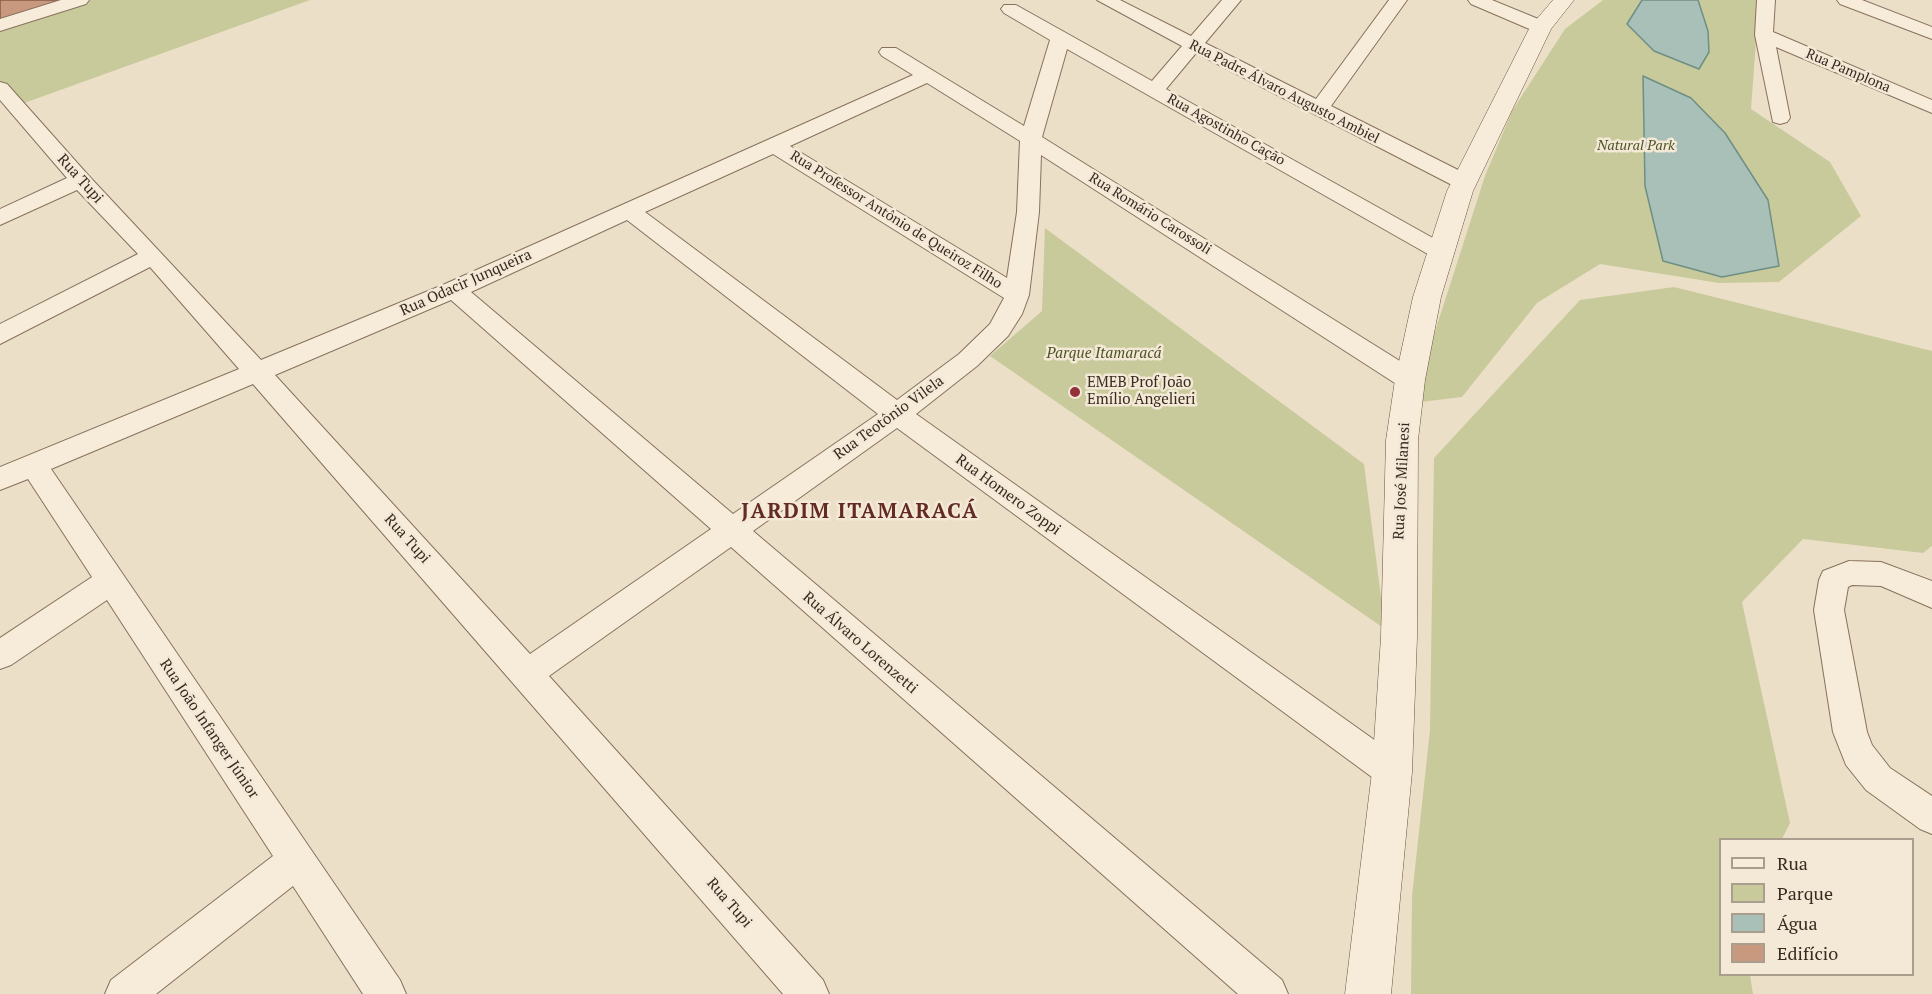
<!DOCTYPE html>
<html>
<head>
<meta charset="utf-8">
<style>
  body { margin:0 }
  #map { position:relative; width:1932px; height:994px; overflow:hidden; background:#ecdfc7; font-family:"PT Serif",serif }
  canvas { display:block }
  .legend { position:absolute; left:1719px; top:838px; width:195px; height:138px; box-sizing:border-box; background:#f4e9d7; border:2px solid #a99d8e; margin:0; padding:8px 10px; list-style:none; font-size:18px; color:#382a20 }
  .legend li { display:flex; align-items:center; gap:12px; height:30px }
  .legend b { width:30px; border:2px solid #a99d8e }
</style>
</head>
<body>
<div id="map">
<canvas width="1932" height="994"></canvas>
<ul class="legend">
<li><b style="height:8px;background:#f7ecda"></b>Rua</li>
<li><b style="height:16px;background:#c8ca9c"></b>Parque</li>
<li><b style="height:16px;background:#a8c0b7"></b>Água</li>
<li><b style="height:16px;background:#c8987f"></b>Edifício</li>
</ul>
</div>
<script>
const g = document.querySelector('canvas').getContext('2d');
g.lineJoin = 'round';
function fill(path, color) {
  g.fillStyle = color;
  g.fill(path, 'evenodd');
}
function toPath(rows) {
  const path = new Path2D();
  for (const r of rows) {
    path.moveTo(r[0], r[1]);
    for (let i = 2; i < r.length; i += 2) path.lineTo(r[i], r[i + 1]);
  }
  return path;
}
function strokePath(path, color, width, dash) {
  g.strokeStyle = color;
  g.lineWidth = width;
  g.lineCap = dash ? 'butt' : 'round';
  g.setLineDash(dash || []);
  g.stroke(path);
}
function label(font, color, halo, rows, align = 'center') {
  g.font = font + ' "PT Serif",serif';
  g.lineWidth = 5;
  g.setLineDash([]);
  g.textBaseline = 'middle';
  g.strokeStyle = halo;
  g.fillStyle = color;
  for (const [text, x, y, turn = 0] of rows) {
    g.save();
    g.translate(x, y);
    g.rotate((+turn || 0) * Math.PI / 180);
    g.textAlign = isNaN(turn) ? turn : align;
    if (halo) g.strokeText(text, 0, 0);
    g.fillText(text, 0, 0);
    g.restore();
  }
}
const green = toPath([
  [87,0,310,0,16,106,0,90,0,26],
  [1603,0,1759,0,1751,109,1830,162,1861,216,1779,282,1719,283,1600,264,1537,303,1462,397,1412,403,1485,176,1512,111,1565,29],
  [1045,228,1364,464,1385,629,990,356,1042,311],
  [1674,287,1932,351,1932,546,1923,553,1803,539,1742,602,1790,823,1782,839,1720,840,1720,974,1750,975,1753,994,1411,994,1412,896,1430,730,1434,458,1580,300]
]);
const water = toPath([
  [1642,0,1698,0,1708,31,1709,52,1699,69,1654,51,1627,24,1642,0],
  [1643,76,1691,98,1725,133,1768,200,1779,266,1722,277,1663,261,1645,186,1643,76]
]);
const building = toPath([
  [0,0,63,0,0,20,0,0]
]);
const street = toPath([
  [61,0,89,0,86,4,0,31,0,19,61,0],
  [1097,0,1120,0,1191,36,1222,0,1241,0,1205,43,1316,99,1389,0,1407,0,1331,106,1472,177,1475,182,1472,187,1456,187,1196,53,1166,89,1449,247,1453,252,1449,257,1441,259,1433,257,1067,49,1042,137,1419,373,1423,380,1419,387,1410,389,1401,387,1041,155,1039,212,1029,295,1022,314,1008,336,977,366,916,414,1404,761,1409,772,1404,783,1392,788,1380,783,897,428,753,531,1282,980,1288,994,1238,994,731,547,549,676,823,980,829,994,783,994,253,384,51,469,400,980,406,994,363,994,293,886,156,994,105,994,111,980,273,856,107,600,11,665,0,669,0,638,92,577,28,479,0,490,0,467,239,369,150,267,0,344,0,324,138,254,77,190,0,225,0,209,67,178,0,100,0,82,7,84,88,175,261,360,445,284,913,75,882,56,879,52,882,48,896,48,1024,126,1050,40,1004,13,1001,9,1004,5,1016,5,1152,81,1182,46,1097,0],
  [927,83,1020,141,1017,212,1007,278,790,146,927,83],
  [773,154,1004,298,990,324,959,354,897,400,645,212,773,154],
  [627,220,878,414,733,514,471,292,627,220],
  [451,300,711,529,530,654,275,375,451,300],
  [1468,0,1492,0,1548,23,1550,27,1548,31,1534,31,1471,4,1468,0],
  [1757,0,1775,0,1773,32,1932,100,1932,113,1776,47,1790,118,1787,122,1780,124,1773,122,1755,35,1757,0],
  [1837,0,1862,0,1932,27,1932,39,1840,4,1837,0],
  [1849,561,1881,562,1932,581,1932,608,1881,586,1852,585,1848,587,1844,610,1867,732,1872,745,1890,768,1932,796,1932,834,1920,829,1866,790,1846,765,1833,732,1814,610,1819,580,1823,571,1849,561]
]);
const secondary = toPath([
  [1553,0,1574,0,1551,29,1473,191,1441,297,1425,380,1418,440,1417,637,1412,772,1391,994,1345,994,1372,772,1381,637,1386,440,1395,380,1413,297,1447,191,1530,27,1553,0]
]);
const markers = [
  [1075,392,6,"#933138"]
];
const farStreetnames = [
  ["Rua Pamplona",1848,71,23],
  ["Rua Padre Álvaro Augusto Ambiel",1284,92,27],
  ["Rua Agostinho Cação",1226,130,29],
  ["Rua Romário Carossoli",1150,214,32],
  ["Rua Professor Antônio de Queiroz Filho",896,220,32]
];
const farParknames = [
  ["Natural Park",1636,146]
];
const streetNames = [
  ["Rua Tupi",80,179,48],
  ["Rua Odacir Junqueira",466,283,-24],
  ["Rua Teotônio Vilela",889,418,-36],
  ["Rua José Milanesi",1402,481,-87],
  ["Rua Homero Zoppi",1008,495,36],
  ["Rua Tupi",407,539,48],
  ["Rua Álvaro Lorenzetti",860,643,41],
  ["Rua João Infanger Júnior",209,729,56],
  ["Rua Tupi",729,903,49]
];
const parkNames = [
  ["Parque Itamaracá",1104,354]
];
const poiNames = [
  ["EMEB Prof João",1087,383],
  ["Emílio Angelieri",1087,400]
];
const districtNames = [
  ["JARDIM ITAMARACÁ",860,512]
];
fill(green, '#c8ca9c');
fill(water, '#a8c0b7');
strokePath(water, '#6f8f84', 1.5);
fill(building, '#c8987f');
strokePath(building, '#855944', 1.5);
strokePath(street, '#87715d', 2);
strokePath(secondary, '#695240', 1);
fill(street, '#f7ecda');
fill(secondary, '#f7ecda');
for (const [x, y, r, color] of markers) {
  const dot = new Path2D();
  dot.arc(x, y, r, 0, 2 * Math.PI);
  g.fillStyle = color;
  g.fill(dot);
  strokePath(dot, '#f4e9d7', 2);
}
label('14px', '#382a20', '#f4e9d7', farStreetnames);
label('italic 14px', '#4c5428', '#f4e9d7', farParknames);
label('15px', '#382a20', '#f4e9d7', streetNames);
label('italic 15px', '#4c5428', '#f4e9d7', parkNames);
label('15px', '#382a20', '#f4e9d7', poiNames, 'left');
g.letterSpacing = '1.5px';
label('bold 21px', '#632b22', '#f4e9d7', districtNames);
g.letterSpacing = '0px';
</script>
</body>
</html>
